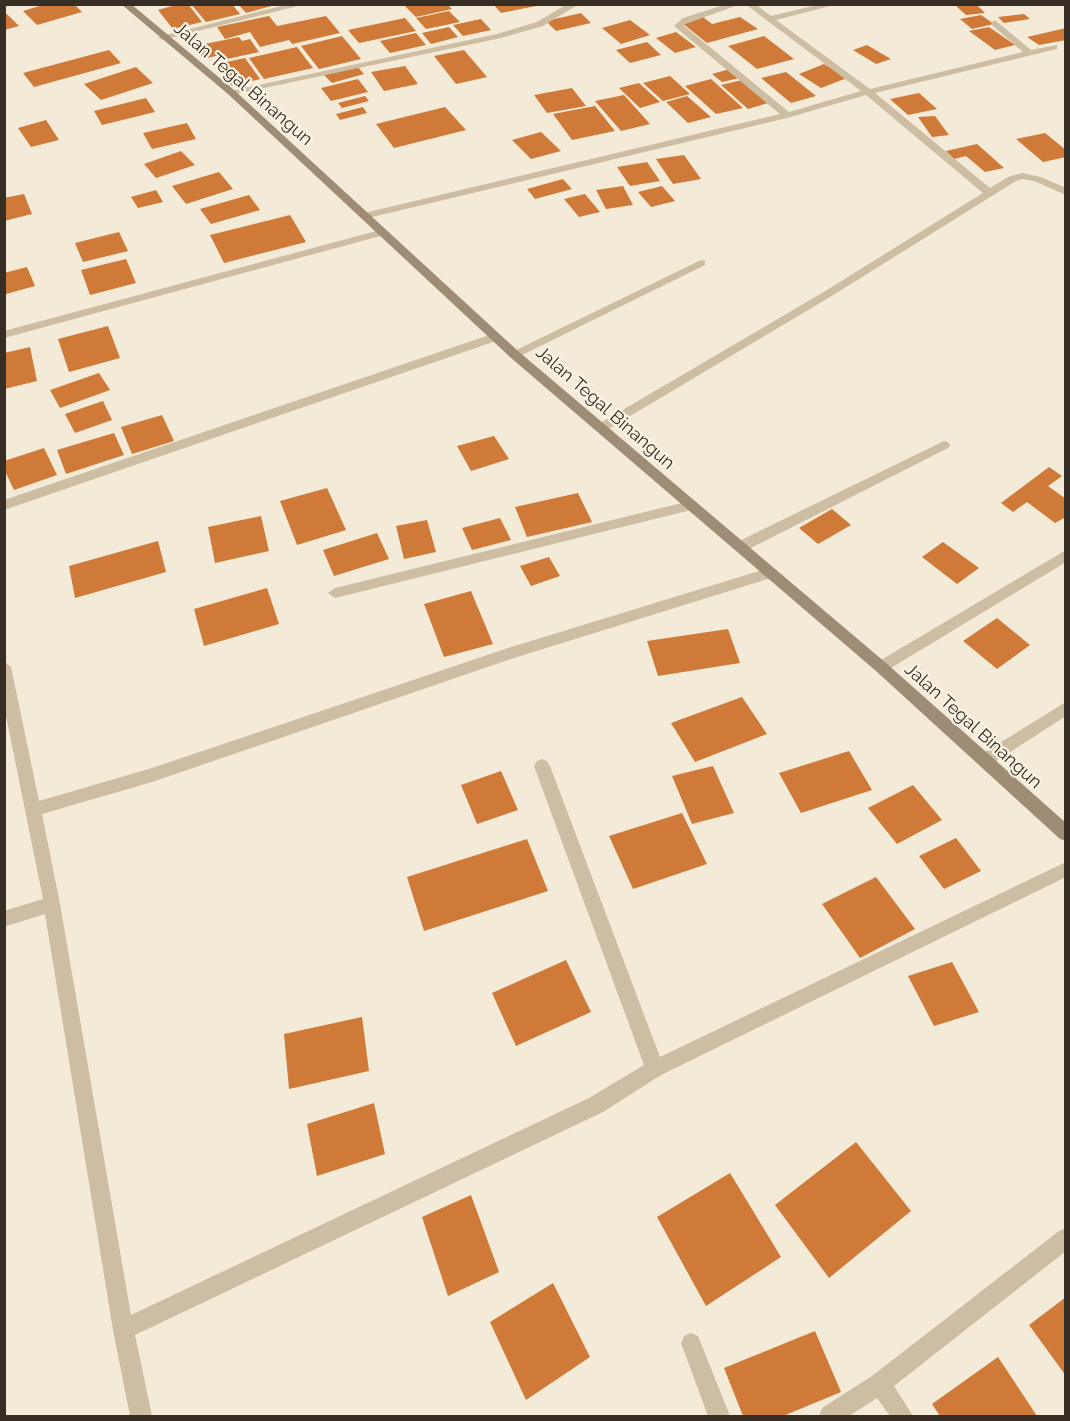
<!DOCTYPE html>
<html>
<head>
<meta charset="utf-8">
<style>
  body { margin:0 }
  #map { position:relative; width:1070px; height:1421px; overflow:hidden; background:#f3ebd7; font-family:Raleway,sans-serif }
  canvas { display:block }
  .frame { position:absolute; inset:0; border:6px solid #362e25; pointer-events:none }
</style>
</head>
<body>
<div id="map">
<canvas width="1070" height="1421"></canvas>
<div class="frame"></div>
</div>
<script>
const g = document.querySelector('canvas').getContext('2d');
g.lineJoin = 'round';
function fill(path, color) {
  g.fillStyle = color;
  g.fill(path, 'evenodd');
}
function toPath(rows) {
  const path = new Path2D();
  for (const r of rows) {
    path.moveTo(r[0], r[1]);
    for (let i = 2; i < r.length; i += 2) path.lineTo(r[i], r[i + 1]);
  }
  return path;
}
function label(font, color, halo, rows, align = 'center') {
  g.font = font + ' Raleway,sans-serif';
  g.lineWidth = 4.5;
  g.setLineDash([]);
  g.textBaseline = 'middle';
  g.strokeStyle = halo;
  g.fillStyle = color;
  for (const [text, x, y, turn = 0] of rows) {
    g.save();
    g.translate(x, y);
    g.rotate((+turn || 0) * Math.PI / 180);
    g.textAlign = isNaN(turn) ? turn : align;
    if (halo) g.strokeText(text, 0, 0);
    g.fillText(text, 0, 0);
    g.restore();
  }
}
const building = toPath([
  [46,4,74,4,82,12,37,25,23,11],
  [179,4,188,4,202,22,173,29,158,10],
  [191,4,232,4,240,14,206,22],
  [238,4,275,4,275,5,246,13],
  [493,4,536,4,536,6,501,13],
  [404,5,448,5,452,9,416,17],
  [955,5,977,5,985,13,966,15],
  [449,11,460,22,426,29,416,18],
  [581,13,591,23,556,31,546,21],
  [4,14,7,14,19,26,4,30],
  [1024,14,1030,19,1004,23,998,17],
  [981,15,994,24,972,29,960,19],
  [269,16,277,26,326,16,340,33,292,44,289,40,260,47,250,32,257,30,225,39,217,27],
  [703,17,712,24,740,17,758,29,707,43,682,23],
  [405,18,416,31,359,43,348,30],
  [481,19,491,30,463,36,453,25],
  [630,20,650,35,621,44,602,28],
  [449,27,458,37,431,44,422,33],
  [989,27,1015,45,995,50,969,31],
  [1066,28,1066,40,1039,45,1027,37],
  [676,32,696,47,675,53,656,38],
  [416,33,426,45,390,53,380,41],
  [342,36,361,59,319,69,301,46],
  [764,36,794,59,757,69,728,46],
  [239,37,242,41,250,39,259,52,227,59,224,54,203,59,195,46],
  [647,42,661,55,630,63,616,50],
  [867,45,891,59,876,64,853,50],
  [297,47,313,68,264,79,249,58],
  [109,50,121,63,34,87,23,73],
  [464,50,487,77,456,84,434,56],
  [245,58,260,79,232,86,217,64],
  [824,64,847,78,821,88,799,74],
  [356,65,364,74,332,83,323,74],
  [405,66,418,84,384,91,371,72],
  [136,67,153,83,101,100,84,84],
  [730,69,740,78,722,82,712,74],
  [786,72,816,96,791,103,761,78],
  [670,76,690,94,663,101,643,83],
  [358,79,368,92,331,101,321,88],
  [711,79,743,108,716,114,685,86],
  [742,80,768,103,748,109,721,85],
  [639,83,660,102,640,108,619,88],
  [572,88,586,106,547,113,534,95],
  [919,93,937,109,908,115,890,99],
  [624,95,650,124,621,131,595,101],
  [365,96,369,101,342,108,338,103],
  [687,96,711,117,688,123,666,102],
  [146,98,155,112,102,125,94,111],
  [595,106,615,131,572,140,553,114],
  [363,107,367,113,340,120,336,114],
  [445,107,466,130,394,148,376,124],
  [935,116,949,135,932,137,918,117],
  [46,120,59,140,31,147,18,128],
  [187,123,196,139,152,149,143,133],
  [541,132,561,151,531,159,512,140],
  [1045,133,1066,150,1066,157,1043,162,1016,139],
  [977,144,985,151,1004,168,985,172,966,156,954,159,946,151],
  [181,151,195,165,156,178,144,164],
  [684,155,701,179,673,184,656,159],
  [647,162,660,181,630,186,617,167],
  [219,172,233,189,186,204,172,186],
  [563,179,572,189,535,199,527,189],
  [623,186,633,205,606,209,596,190],
  [662,186,675,201,651,207,638,192],
  [156,190,163,202,138,208,131,197],
  [24,194,32,214,4,221,4,198],
  [585,194,600,212,579,217,564,199],
  [249,195,260,210,211,224,200,209],
  [290,215,306,242,224,263,210,235],
  [119,232,128,251,83,262,75,243],
  [126,259,136,283,90,295,81,270],
  [27,267,35,286,6,294,4,273],
  [108,326,120,358,69,372,58,339],
  [30,347,37,381,4,389,4,353],
  [99,373,110,390,60,408,50,390],
  [103,401,112,420,75,433,65,414],
  [162,415,174,441,132,454,121,427],
  [114,433,124,455,66,474,57,450],
  [494,436,509,459,471,471,457,446],
  [44,448,57,475,14,490,4,469,4,461],
  [1049,467,1062,476,1048,486,1066,499,1066,517,1055,523,1027,502,1013,512,1001,503],
  [327,488,346,530,297,545,280,501],
  [578,493,592,522,527,537,515,507],
  [832,509,851,525,818,544,799,528],
  [261,516,269,551,215,563,208,527],
  [500,518,511,540,472,550,462,528],
  [427,520,436,552,404,559,396,526],
  [377,533,389,559,334,576,323,550],
  [158,541,166,572,75,598,69,566],
  [943,542,979,568,957,584,922,557],
  [549,557,560,576,531,586,520,566],
  [267,588,279,624,204,646,194,609],
  [471,591,493,644,444,657,424,604],
  [997,618,1030,645,997,669,963,641],
  [728,629,740,663,658,676,647,641],
  [742,697,767,734,695,762,671,723],
  [849,751,872,790,801,813,779,773],
  [713,766,734,813,692,824,672,776],
  [501,771,518,810,477,824,461,785],
  [913,785,942,820,897,844,868,808],
  [682,813,707,864,633,889,609,836],
  [956,838,981,871,944,889,919,856],
  [527,839,548,891,424,931,407,877],
  [876,877,915,929,860,958,822,904],
  [566,960,591,1012,516,1046,492,993],
  [952,962,979,1012,934,1026,908,976],
  [362,1017,369,1071,289,1089,284,1034],
  [374,1103,385,1154,317,1176,307,1124],
  [856,1142,911,1211,829,1278,775,1205],
  [730,1173,781,1257,706,1306,657,1217],
  [471,1195,499,1272,448,1296,422,1217],
  [553,1283,590,1357,526,1400,490,1322],
  [1066,1297,1066,1376,1029,1325],
  [815,1331,841,1392,783,1416,743,1416,724,1368],
  [998,1357,1037,1416,940,1416,932,1404]
]);
const street = toPath([
  [289,4,306,4,162,40,158,37,289,4],
  [567,4,579,4,543,26,501,38,231,95,226,92,497,34,537,22,567,4],
  [727,4,741,4,683,25,789,112,861,91,745,4,755,4,771,16,821,4,838,4,776,20,870,89,1023,52,992,25,991,23,995,20,1031,50,1057,45,1057,49,875,93,990,188,1008,177,1022,173,1041,177,1066,188,1066,195,1034,181,1022,179,1016,181,830,297,605,431,597,431,595,428,597,425,822,293,983,193,866,95,787,118,364,219,359,216,364,213,780,114,674,26,683,18,727,4],
  [380,230,385,233,384,235,4,338,4,331,380,230],
  [701,260,705,261,705,265,518,357,514,358,508,354,701,260],
  [495,333,499,334,499,340,4,510,4,500,495,333],
  [944,441,948,442,950,445,948,448,745,551,740,552,733,547,735,543,944,441],
  [690,501,695,503,697,506,695,509,335,598,328,593,335,588,690,501],
  [1066,550,1066,562,886,671,876,671,874,667,876,663,1066,550],
  [769,568,776,573,774,577,511,659,152,782,42,814,60,904,131,1315,589,1098,644,1065,534,766,537,761,542,759,547,761,550,766,660,1057,1066,862,1066,877,661,1075,603,1112,135,1335,152,1416,130,1416,113,1330,45,914,4,927,4,911,43,899,4,706,4,661,11,667,39,801,152,768,508,648,769,568],
  [1066,702,1066,716,990,765,985,767,980,765,977,760,980,755,1066,702],
  [1066,1228,1066,1251,894,1386,913,1416,890,1416,877,1398,849,1416,819,1416,822,1408,872,1376,1059,1231,1066,1228],
  [691,1333,698,1336,730,1416,708,1416,681,1343,684,1336,691,1333]
]);
const secondary = toPath([
  [121,4,131,4,234,90,518,351,886,663,1066,823,1066,841,1060,839,876,671,510,357,228,94,121,4]
]);
const streetNames = [
  ["Jalan Tegal Binangun",243,84,41],
  ["Jalan Tegal Binangun",605,408,41],
  ["Jalan Tegal Binangun",973,726,42]
];
fill(building, '#d07a39');
fill(street, '#ccbda3');
fill(secondary, '#9f8c74');
label('18px', '#362e25', '#faf4e4', streetNames);
</script>
</body>
</html>
